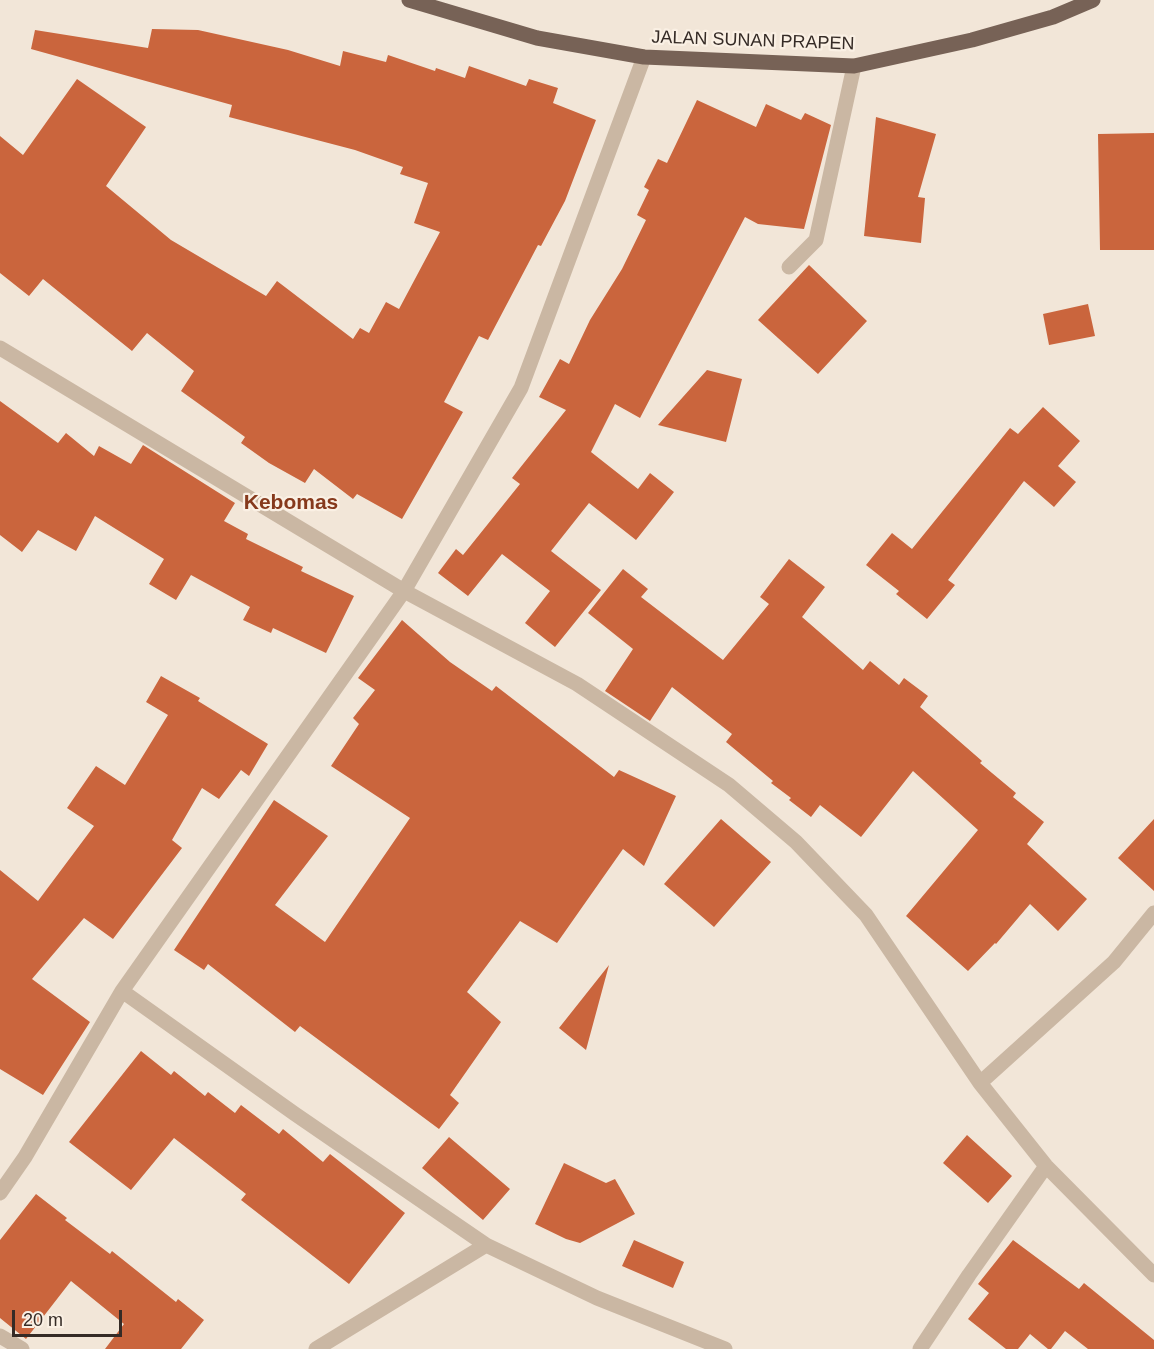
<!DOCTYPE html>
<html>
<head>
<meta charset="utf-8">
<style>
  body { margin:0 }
  #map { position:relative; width:1154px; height:1349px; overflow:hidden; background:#f2e6d8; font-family:Arial,sans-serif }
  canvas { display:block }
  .scale { position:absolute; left:12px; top:1310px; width:110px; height:27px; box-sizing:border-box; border:3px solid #352b26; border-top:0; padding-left:8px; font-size:18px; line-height:21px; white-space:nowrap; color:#352b26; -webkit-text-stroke:4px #faf0e4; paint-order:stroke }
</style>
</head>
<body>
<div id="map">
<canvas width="1154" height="1349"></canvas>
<div class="scale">20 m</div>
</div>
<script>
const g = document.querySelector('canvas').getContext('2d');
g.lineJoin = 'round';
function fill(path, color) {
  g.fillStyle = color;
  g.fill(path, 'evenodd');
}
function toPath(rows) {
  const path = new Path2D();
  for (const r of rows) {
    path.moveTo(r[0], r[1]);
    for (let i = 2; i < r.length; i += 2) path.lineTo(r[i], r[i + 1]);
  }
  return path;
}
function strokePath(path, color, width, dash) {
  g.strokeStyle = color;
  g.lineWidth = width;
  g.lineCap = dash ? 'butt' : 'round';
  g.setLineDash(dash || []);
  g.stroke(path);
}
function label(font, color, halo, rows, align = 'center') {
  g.font = font + ' Arial,sans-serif';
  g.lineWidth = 4.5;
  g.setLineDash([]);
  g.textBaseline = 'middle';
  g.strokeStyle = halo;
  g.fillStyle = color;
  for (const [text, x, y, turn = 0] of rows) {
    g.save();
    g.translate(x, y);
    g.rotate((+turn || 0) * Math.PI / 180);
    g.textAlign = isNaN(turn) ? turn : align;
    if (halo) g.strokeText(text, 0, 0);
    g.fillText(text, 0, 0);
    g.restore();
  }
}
const building = toPath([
  [152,29,198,30,288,50,340,66,343,51,386,62,388,55,435,71,436,68,465,78,469,66,526,86,529,79,558,88,553,103,596,120,565,201,541,246,538,245,488,340,479,336,444,402,463,412,402,519,357,494,353,499,314,469,305,483,269,463,241,443,245,437,181,391,194,371,147,333,132,351,43,279,29,296,0,273,0,136,23,155,77,79,146,127,106,186,171,240,266,296,277,281,353,339,360,328,369,333,386,302,399,309,440,232,414,223,428,183,400,174,403,167,355,150,229,117,232,105,31,49,35,30,148,48],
  [697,100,756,127,766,104,801,120,805,113,831,125,804,229,758,224,745,217,640,418,615,404,591,452,638,489,650,473,674,492,636,540,589,503,551,551,601,590,555,647,525,623,550,591,502,554,468,596,438,573,456,549,463,555,520,484,512,478,566,410,539,397,560,359,569,364,590,320,622,269,646,220,637,215,649,190,644,187,658,159,667,163],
  [876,117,936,134,918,197,925,198,921,243,864,236],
  [1154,133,1154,250,1100,250,1098,134],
  [809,265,867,321,818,374,758,320],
  [1088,304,1095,336,1049,345,1043,314],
  [707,370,742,379,726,442,658,425],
  [0,401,58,443,66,433,94,456,99,446,131,464,143,445,235,503,224,521,248,534,246,539,303,567,301,571,354,596,326,653,273,628,271,633,243,620,250,607,191,575,176,600,149,584,164,559,95,516,76,551,38,530,22,552,0,535],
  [1043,407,1080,441,1058,466,1076,482,1054,507,1024,481,948,580,955,585,927,619,896,594,899,591,866,565,892,533,912,549,1010,428,1018,434],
  [789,559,825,587,802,617,863,670,870,661,899,685,904,678,928,696,920,707,982,761,980,763,1016,793,1013,797,1044,822,1027,844,1087,899,1058,931,1030,904,996,944,995,943,968,971,906,916,978,830,913,771,861,837,820,805,811,817,789,800,791,798,771,783,773,781,726,742,732,734,672,687,650,721,605,691,633,649,588,613,623,569,648,589,641,597,723,660,769,604,760,597],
  [402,620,450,662,492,691,496,686,614,777,619,770,676,796,644,866,623,849,557,943,520,921,467,992,501,1022,450,1095,459,1103,439,1129,300,1026,295,1032,208,964,204,970,174,950,274,800,328,836,275,905,325,942,410,818,331,766,359,724,353,718,375,690,358,678],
  [161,676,200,698,198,701,268,744,249,776,241,770,219,799,202,788,172,840,182,848,113,939,84,918,32,979,90,1022,43,1095,0,1069,0,870,38,901,94,826,67,808,96,766,125,785,168,715,146,702],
  [721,819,771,862,714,927,664,884],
  [1154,819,1154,891,1118,858],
  [609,965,586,1050,559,1028],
  [141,1051,171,1075,174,1071,205,1096,208,1092,235,1113,241,1105,279,1134,283,1129,323,1162,330,1154,405,1213,349,1284,241,1200,246,1194,174,1138,131,1190,69,1142],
  [967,1135,1012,1176,988,1203,943,1163],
  [449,1137,510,1189,483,1220,422,1168],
  [564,1163,606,1183,615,1179,635,1214,580,1243,566,1239,535,1224],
  [36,1194,67,1218,65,1220,110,1254,112,1251,176,1302,178,1299,204,1320,181,1349,105,1349,124,1324,71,1281,26,1339,0,1318,0,1240],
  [634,1240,684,1262,673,1288,622,1266],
  [1013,1240,1079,1289,1084,1283,1154,1340,1154,1349,1088,1349,1065,1331,1051,1349,1048,1349,1030,1334,1018,1349,1006,1349,968,1319,989,1293,978,1284]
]);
const minor = toPath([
  [789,267,816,240,854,66],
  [0,348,404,591,577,684,729,785,796,842,866,915,980,1083,1046,1166,1154,1275],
  [122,991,295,1114,486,1245,597,1298,725,1349],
  [980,1083,1114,962,1154,913],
  [0,1193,25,1157,122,991,404,591,521,388,644,57],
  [0,1336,22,1349],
  [316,1349,486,1245],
  [920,1349,969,1275,1046,1166]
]);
const major = toPath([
  [409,0,537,38,644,57,854,66,972,40,1053,17,1093,0]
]);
const streetNames = [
  ["JALAN SUNAN PRAPEN",753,41,2]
];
const quarterNames = [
  ["Kebomas",291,503]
];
fill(building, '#ca653d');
strokePath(minor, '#cab7a3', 15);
strokePath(major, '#776256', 15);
label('18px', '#352b26', '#faf0e4', streetNames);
label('bold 21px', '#86391c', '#faf0e4', quarterNames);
</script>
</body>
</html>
